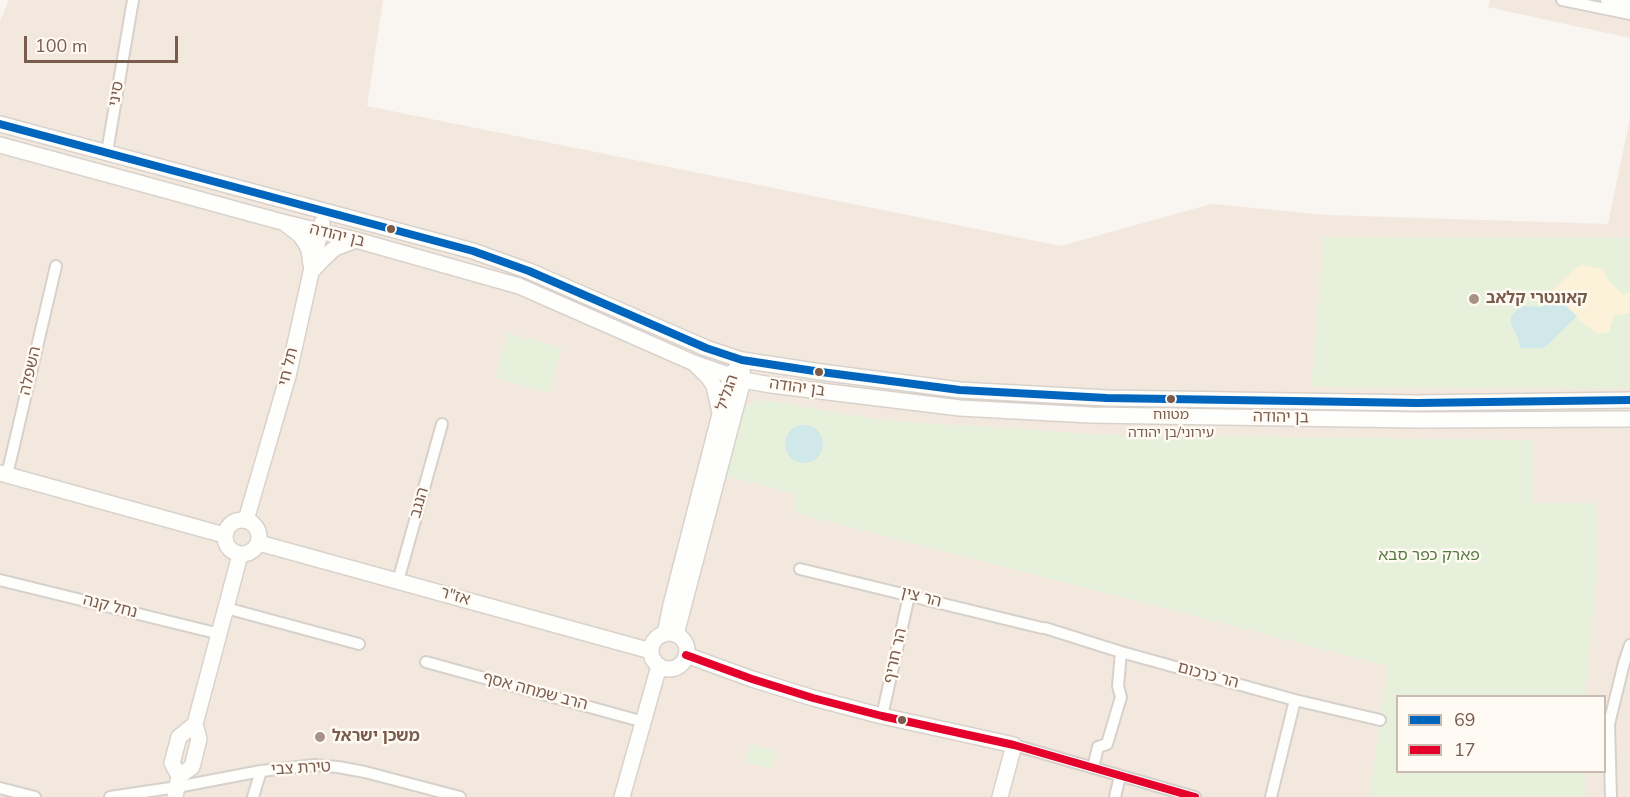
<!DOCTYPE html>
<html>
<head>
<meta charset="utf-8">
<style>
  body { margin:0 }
  #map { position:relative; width:1630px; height:797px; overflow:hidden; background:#f9f5f0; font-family:"Nunito Sans",sans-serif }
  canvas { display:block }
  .legend { position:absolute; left:1396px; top:695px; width:210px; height:78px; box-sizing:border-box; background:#fffaf3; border:2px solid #cabbb1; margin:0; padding:8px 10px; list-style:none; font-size:18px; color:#7a5c4d }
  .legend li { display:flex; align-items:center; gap:12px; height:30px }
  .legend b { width:30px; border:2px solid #cabbb1 }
  .scale { position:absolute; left:24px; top:36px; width:154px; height:27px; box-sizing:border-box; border:3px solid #7a5c4d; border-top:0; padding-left:8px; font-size:18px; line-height:21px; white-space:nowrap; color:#7a5c4d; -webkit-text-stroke:4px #fffaf3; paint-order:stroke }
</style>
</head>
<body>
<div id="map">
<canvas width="1630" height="797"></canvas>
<ul class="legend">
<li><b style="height:8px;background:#0065bd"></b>69</li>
<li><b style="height:8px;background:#e4002b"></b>17</li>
</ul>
<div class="scale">100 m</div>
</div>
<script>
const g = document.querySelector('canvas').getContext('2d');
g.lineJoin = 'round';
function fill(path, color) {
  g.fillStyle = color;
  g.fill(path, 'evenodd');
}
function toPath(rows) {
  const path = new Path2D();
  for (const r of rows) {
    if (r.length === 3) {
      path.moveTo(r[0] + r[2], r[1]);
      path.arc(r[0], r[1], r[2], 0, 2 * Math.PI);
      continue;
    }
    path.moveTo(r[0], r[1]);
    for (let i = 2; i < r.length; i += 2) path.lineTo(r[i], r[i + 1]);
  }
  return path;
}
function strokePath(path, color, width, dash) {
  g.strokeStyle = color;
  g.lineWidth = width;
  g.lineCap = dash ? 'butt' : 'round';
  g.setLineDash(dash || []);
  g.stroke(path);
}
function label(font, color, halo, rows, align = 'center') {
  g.font = font + ' "Nunito Sans","Noto Sans Hebrew",sans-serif';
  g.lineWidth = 5;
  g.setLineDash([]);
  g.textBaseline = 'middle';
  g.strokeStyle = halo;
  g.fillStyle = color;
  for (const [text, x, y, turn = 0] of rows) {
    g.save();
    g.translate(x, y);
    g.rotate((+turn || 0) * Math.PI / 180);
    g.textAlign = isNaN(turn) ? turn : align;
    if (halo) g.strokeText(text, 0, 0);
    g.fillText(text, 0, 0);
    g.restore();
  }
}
const residential = toPath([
  [9,0,383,0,367,106,1061,246,1211,204,1327,215,1608,224,1630,118,1630,797,0,797,0,21],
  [1398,696,1604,696,1604,772,1398,772],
  [1490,0,1630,0,1630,38,1488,7]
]);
const green = toPath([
  [1324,237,1630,238,1630,389,1311,387],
  [508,333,562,348,549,393,495,378],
  [759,399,881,420,1127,436,1208,436,1533,440,1533,503,1596,503,1598,566,1585,696,1398,696,1398,772,1586,772,1586,797,1369,797,1388,666,796,513,794,493,721,475,739,410],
  [751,744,777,752,772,769,746,762]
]);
const sand = toPath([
  [1582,265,1603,269,1607,279,1624,295,1630,292,1630,313,1614,315,1609,332,1598,334,1567,311,1551,291,1575,269]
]);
const water = toPath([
  [1554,295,1577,316,1544,348,1520,348,1518,338,1511,324,1511,316,1521,306,1541,307],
  [804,444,19]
]);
const street = toPath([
  [1562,0,1630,14],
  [1606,0,1630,5],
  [107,152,133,0],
  [7,475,56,266],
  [800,569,1042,628],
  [0,580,220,634],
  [398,581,442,424],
  [226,608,359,644],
  [1045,628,1121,652,1295,700],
  [426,662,644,722],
  [882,716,909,596],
  [1014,745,1195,797],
  [1093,768,1098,747,1107,744,1121,697,1118,686,1121,652],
  [0,788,35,797],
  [110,797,177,787,261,771,315,765,338,767,365,772,460,797],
  [253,797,261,771],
  [1115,797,1120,776],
  [1271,797,1295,700,1380,720],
  [1611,797,1609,724,1624,663,1630,645]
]);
const secondary = toPath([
  [0,124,473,251,529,271,706,348,742,360,821,372,960,390,1107,398,1417,403,1630,400],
  [0,145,282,222,356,240,519,286,694,363,743,380,771,385,960,408,1090,415,1418,420,1630,419],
  [286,224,300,235,305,242,309,250,311,265],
  [312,271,323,259,335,248,356,240],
  [696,365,709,378,714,386,720,412],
  [0,473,224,535],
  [242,537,17],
  [246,520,288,376,322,223],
  [259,543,651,651],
  [669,651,18],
  [665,634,671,605,720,414,731,376,735,370],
  [676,634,743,380,742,370],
  [686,655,752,679,813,698,882,716,1014,745,1000,797],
  [179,776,172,763,179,737,195,724],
  [175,797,179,776,192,767,199,739,195,724,240,555],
  [622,797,659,666]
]);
const bus1 = toPath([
  [0,124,473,251,529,271,706,348,742,360,821,372,960,390,1107,398,1417,403,1630,400]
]);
const bus2 = toPath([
  [686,655,752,679,813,698,882,716,1014,745,1195,797]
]);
const markers = [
  [391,229,5,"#7a5c4d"],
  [1474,299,6,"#a69286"],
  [819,372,5,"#7a5c4d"],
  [1171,399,5,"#7a5c4d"],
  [902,720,5,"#7a5c4d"],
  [320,737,6,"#a69286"]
];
const busNames = [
  ["מטווח",1171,416],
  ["עירוני/בן יהודה",1171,434]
];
const streetNames = [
  ["סיני",117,94,-80],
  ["בן יהודה",337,236,14],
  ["תל חי",289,367,-76],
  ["השפלה",31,371,-77],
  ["בן יהודה",797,388,8],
  ["הגליל",728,393,-71],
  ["בן יהודה",1281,418,1],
  ["הנגב",420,503,-74],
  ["אז\"ר",455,597,16],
  ["הר צין",921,598,14],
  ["נחל קנה",110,607,14],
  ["הר חריף",896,656,-77],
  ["הר כרכום",1208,676,15],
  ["הרב שמחה אסף",535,692,15],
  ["טירת צבי",301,769,-3]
];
const poiNames = [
  ["קאונטרי קלאב",1486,299],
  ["משכן ישראל",332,737]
];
const parkNames = [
  ["פארק כפר סבא",1429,556]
];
fill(residential, '#f2e8de');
fill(green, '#e7f0db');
fill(sand, '#fbf2d9');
fill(water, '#d0e8ea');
strokePath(street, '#d7d1cb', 14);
strokePath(secondary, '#d9d2cb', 18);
strokePath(street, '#fefefd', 10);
strokePath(secondary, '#fefefd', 15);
strokePath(bus1, '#0065bd', 8);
strokePath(bus2, '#e4002b', 8);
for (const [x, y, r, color] of markers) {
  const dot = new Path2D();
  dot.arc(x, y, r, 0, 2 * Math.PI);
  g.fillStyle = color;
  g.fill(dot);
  strokePath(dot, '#fffaf3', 2);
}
label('14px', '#7a5c4d', '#fffaf3', busNames);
label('16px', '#7a5c4d', '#fffaf3', streetNames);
label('bold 16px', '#7a5c4d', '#fffaf3', poiNames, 'left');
label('16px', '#537a41', '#fffaf3', parkNames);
</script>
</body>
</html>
